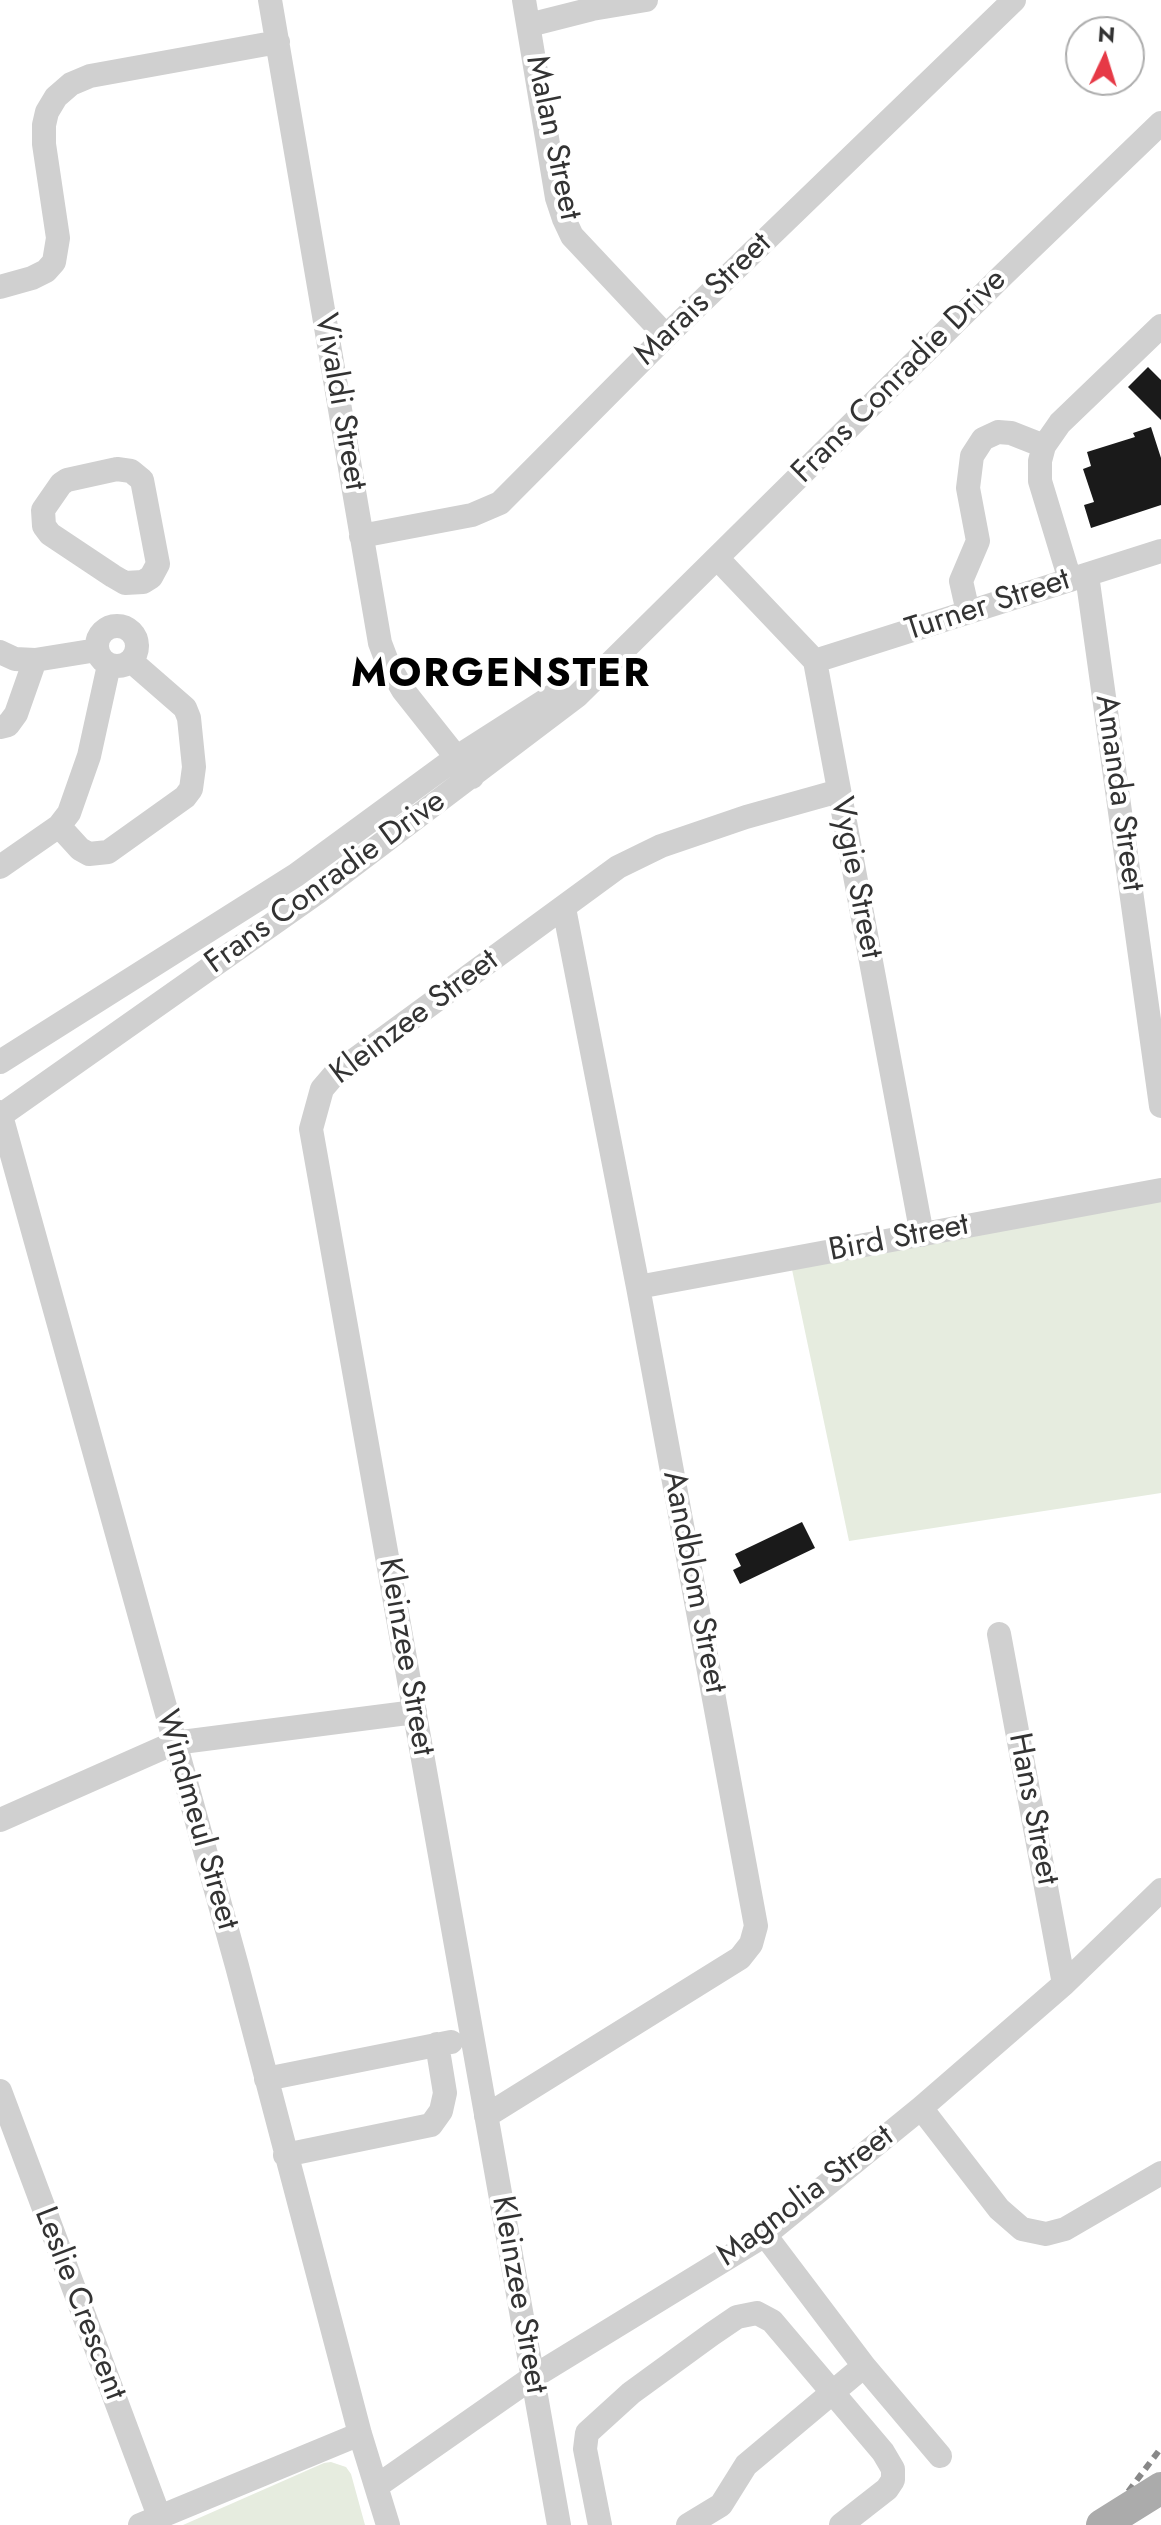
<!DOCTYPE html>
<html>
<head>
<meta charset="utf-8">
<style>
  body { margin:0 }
  #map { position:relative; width:1161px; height:2525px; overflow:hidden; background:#fff; font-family:Jost,sans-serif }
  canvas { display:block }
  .north { position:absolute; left:1065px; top:16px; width:80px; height:80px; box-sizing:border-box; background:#fff; border:2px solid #adadad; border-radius:50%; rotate:4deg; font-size:22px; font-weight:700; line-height:32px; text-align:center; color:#333 }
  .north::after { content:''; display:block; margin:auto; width:28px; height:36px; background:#e63946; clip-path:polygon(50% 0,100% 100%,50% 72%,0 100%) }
</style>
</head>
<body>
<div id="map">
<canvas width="1161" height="2525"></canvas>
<div class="north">N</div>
</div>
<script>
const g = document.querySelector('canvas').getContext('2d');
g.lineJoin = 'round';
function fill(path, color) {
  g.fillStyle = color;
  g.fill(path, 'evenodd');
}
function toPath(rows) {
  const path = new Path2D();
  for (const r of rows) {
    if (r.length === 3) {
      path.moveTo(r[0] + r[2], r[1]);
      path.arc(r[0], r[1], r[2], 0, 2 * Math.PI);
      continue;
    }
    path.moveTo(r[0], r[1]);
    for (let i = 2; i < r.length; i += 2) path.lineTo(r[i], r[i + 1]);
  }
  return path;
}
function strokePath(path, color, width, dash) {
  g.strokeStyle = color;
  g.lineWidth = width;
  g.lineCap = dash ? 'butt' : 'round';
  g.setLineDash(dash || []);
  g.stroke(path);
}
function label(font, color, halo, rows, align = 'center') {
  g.font = font + ' Jost,sans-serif';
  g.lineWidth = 8;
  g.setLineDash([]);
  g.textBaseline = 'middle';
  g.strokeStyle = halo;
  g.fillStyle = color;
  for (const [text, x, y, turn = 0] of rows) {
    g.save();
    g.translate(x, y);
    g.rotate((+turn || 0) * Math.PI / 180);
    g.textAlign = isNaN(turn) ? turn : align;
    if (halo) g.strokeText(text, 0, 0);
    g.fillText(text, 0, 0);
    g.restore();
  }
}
const green = toPath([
  [1161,1190,1161,1493,849,1541,790,1260],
  [331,2462,346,2467,351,2474,365,2525,183,2525,324,2463]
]);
const building = toPath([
  [1148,367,1161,380,1161,420,1128,387],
  [1151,427,1161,458,1161,505,1091,528,1084,505,1094,502,1083,469,1091,466,1087,452,1135,437,1133,433],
  [802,1522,815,1548,740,1584,733,1570,741,1566,735,1554]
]);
const minor = toPath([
  [270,0,380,643,388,664,403,690,472,777],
  [524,0,557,198,564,219,572,236,666,336],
  [529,25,592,9,646,0],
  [0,287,32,278,46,271,54,262,58,238,44,144,44,125,47,112,56,97,71,84,90,76,278,42],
  [117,469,131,471,142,480,158,564,151,577,143,582,125,583,113,576,50,534,44,526,43,510,61,484,67,480,117,469],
  [361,536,472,515,500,503,666,336,1014,0],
  [717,558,815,661,922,1235],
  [1087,575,1161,1106],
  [1070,580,1040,481,1040,461,1044,446,1060,423,1161,326],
  [968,612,961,581,978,541,968,488,972,456,983,439,998,432,1011,433,1044,446],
  [117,646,20],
  [0,652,15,659,35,660,97,650],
  [815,661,1161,551],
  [0,727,8,725,16,714,35,660],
  [59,826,80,849,89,854,108,852,185,797,191,789,194,767,189,718,185,708,131,661],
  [0,867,59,826,69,813,89,756,109,665],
  [0,1062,296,875,457,757,557,693],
  [0,1112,237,1966,360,2434,388,2525],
  [0,1116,318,892,577,696,1003,275,1161,123],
  [638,1287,1161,1190],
  [999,1634,1064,1984],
  [0,1820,174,1743,415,1712],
  [266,2079,451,2042],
  [0,2091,159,2516],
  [921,2108,999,2209,1022,2229,1046,2234,1065,2229,1161,2173],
  [486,2116,740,1958,751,1944,756,1926,638,1287,564,908],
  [285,2155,431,2125,441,2111,445,2093,437,2044],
  [765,2235,864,2366,940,2456],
  [377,2486,533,2377,765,2235,921,2108,1064,1984,1161,1890],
  [140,2525,360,2434],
  [559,2525,311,1129,322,1089,334,1075,618,867,661,846,746,817,839,791],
  [600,2525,585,2449,587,2433,631,2393,712,2334,737,2317,757,2313,772,2321,883,2452,893,2469,893,2480,887,2489,841,2525],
  [688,2525,721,2505,746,2465,864,2366]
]);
const rail = toPath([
  [1103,2525,1161,2448],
  [1126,2525,1161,2478]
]);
const majorBridge = toPath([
  [1102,2525,1161,2488]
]);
const streetNames = [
  ["Malan Street",552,138,78],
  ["Marais Street",704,300,-44],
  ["Frans Conradie Drive",900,377,-45],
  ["Vivaldi Street",339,402,80],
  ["Turner Street",988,606,-18],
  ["Amanda Street",1118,793,82],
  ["Vygie Street",855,878,79],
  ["Frans Conradie Drive",326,883,-36],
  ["Kleinzee Street",415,1018,-37],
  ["Bird Street",899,1239,-11],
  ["Aandblom Street",693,1582,79],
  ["Kleinzee Street",405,1657,80],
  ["Hans Street",1032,1809,79],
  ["Windmeul Street",196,1820,74],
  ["Magnolia Street",806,2197,-37],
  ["Kleinzee Street",518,2295,80],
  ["Leslie Crescent",79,2304,69]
];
const districtNames = [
  ["MORGENSTER",501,676]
];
fill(green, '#e6ecdf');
fill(building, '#1a1a1a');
strokePath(minor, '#d0d0d0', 24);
strokePath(rail, '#888', 6, [8, 6]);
strokePath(majorBridge, '#ababab', 32);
label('32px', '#333', '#fff', streetNames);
g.letterSpacing = '2px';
label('bold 40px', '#000', '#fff', districtNames);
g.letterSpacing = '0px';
</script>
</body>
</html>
